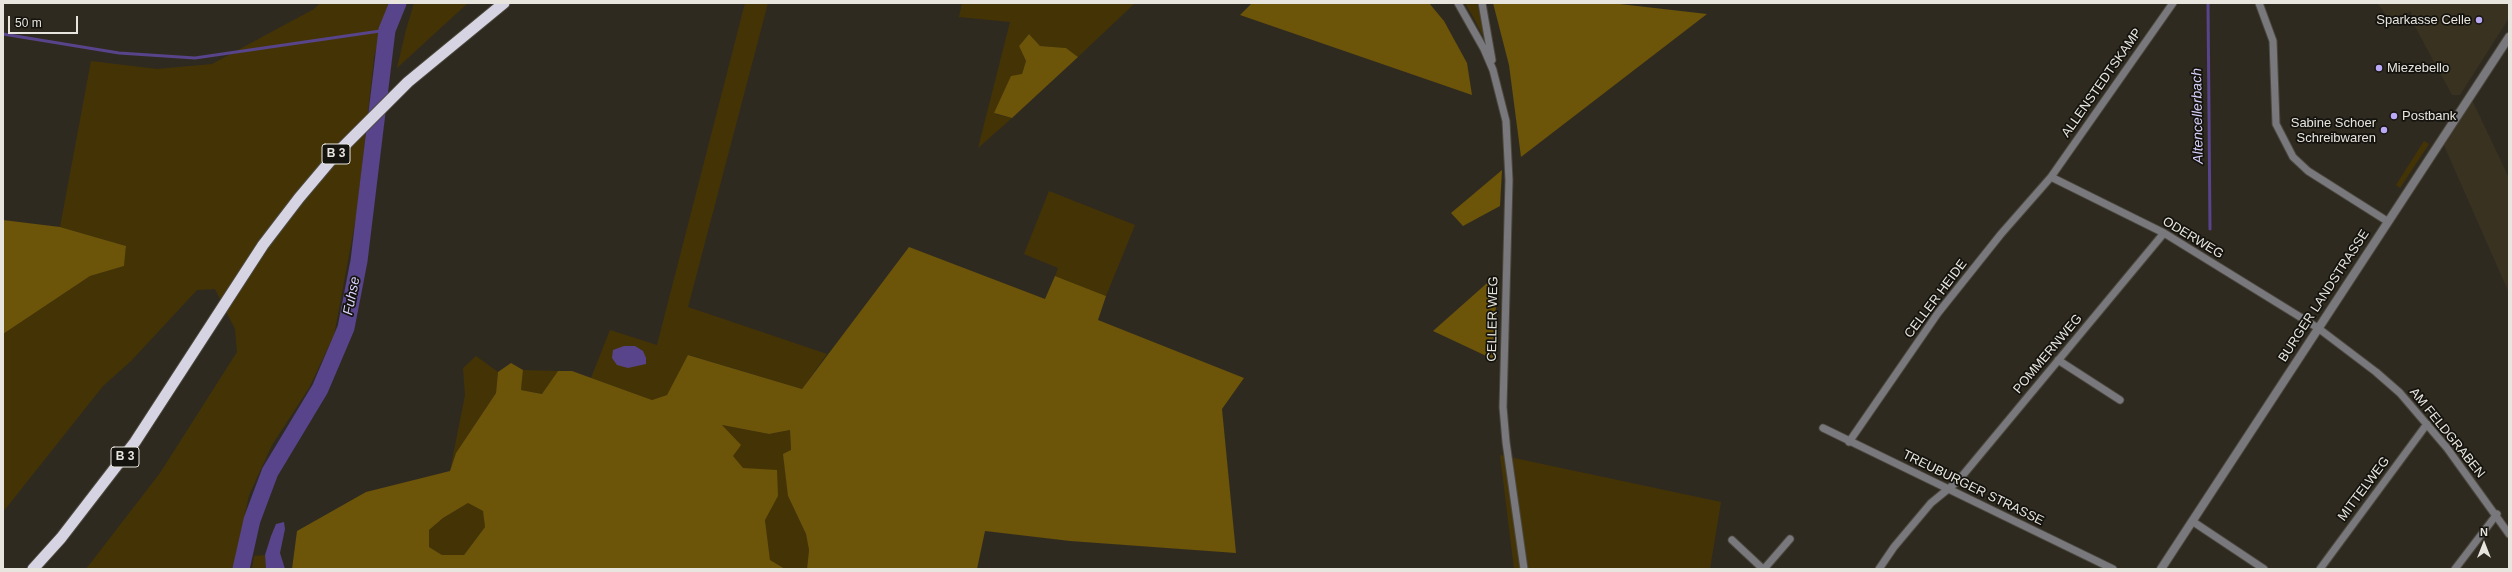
<!DOCTYPE html>
<html>
<head>
<meta charset="utf-8">
<style>
  body { margin:0 }
  #map { position:relative; width:2512px; height:572px; overflow:hidden; background:#2f2a20; font-family:Helvetica,sans-serif }
  canvas { display:block }
  .frame { position:absolute; inset:0; border:4px solid #e7e5de; pointer-events:none }
  .north { position:absolute; left:2464px; top:524px; width:40px; height:40px; -webkit-text-stroke:3px #15130e; paint-order:stroke; rotate:0deg; font-size:11px; font-weight:700; line-height:16px; text-align:center; color:#e7e5de }
  .north::after { content:''; display:block; margin:auto; width:14px; height:18px; background:#e7e5de; clip-path:polygon(50% 0,100% 100%,50% 72%,0 100%) }
  .scale { position:absolute; left:8px; top:16px; width:70px; height:18px; box-sizing:border-box; border:2px solid #e7e5de; border-top:0; padding-left:5px; font-size:12px; line-height:14px; white-space:nowrap; color:#e7e5de; -webkit-text-stroke:3px #15130e; paint-order:stroke }
</style>
</head>
<body>
<div id="map">
<canvas width="2512" height="572"></canvas>
<div class="frame"></div>
<div class="north">N</div>
<div class="scale">50 m</div>
</div>
<script>
const g = document.querySelector('canvas').getContext('2d');
g.lineJoin = 'round';
function fill(path, color) {
  g.fillStyle = color;
  g.fill(path, 'evenodd');
}
function toPath(rows) {
  const path = new Path2D();
  for (const r of rows) {
    path.moveTo(r[0], r[1]);
    for (let i = 2; i < r.length; i += 2) path.lineTo(r[i], r[i + 1]);
  }
  return path;
}
function strokePath(path, color, width, dash) {
  g.strokeStyle = color;
  g.lineWidth = width;
  g.lineCap = dash ? 'butt' : 'round';
  g.setLineDash(dash || []);
  g.stroke(path);
}
function label(font, color, halo, rows, align = 'center') {
  g.font = font + ' Helvetica,sans-serif';
  g.lineWidth = 3.5;
  g.setLineDash([]);
  g.textBaseline = 'middle';
  g.strokeStyle = halo;
  g.fillStyle = color;
  for (const [text, x, y, turn = 0] of rows) {
    g.save();
    g.translate(x, y);
    g.rotate((+turn || 0) * Math.PI / 180);
    g.textAlign = isNaN(turn) ? turn : align;
    if (halo) g.strokeText(text, 0, 0);
    g.fillText(text, 0, 0);
    g.restore();
  }
}
const built = toPath([
  [2377,3,2509,3,2509,18,2460,95,2452,95,2412,21,2411,11,2391,21],
  [2472,100,2509,178,2509,293,2443,143]
]);
const green = toPath([
  [320,3,389,3,374,57,357,212,334,335,309,388,272,445,249,495,233,569,86,569,160,473,237,352,235,329,215,289,197,290,131,361,103,386,3,512,3,334,90,276,124,266,126,246,60,227,91,61,157,69,212,64,314,9],
  [414,3,468,3,397,68,406,30],
  [745,3,768,3,688,307,827,354,802,389,689,355,667,395,652,400,591,378,610,330,657,345],
  [962,3,1135,3,1078,57,1066,48,1040,46,1029,34,1019,46,1026,61,1022,74,995,114,1012,118,978,148,1010,22,959,17],
  [1465,3,1477,3,1486,42,1475,20],
  [2424,141,2429,144,2400,188,2396,185],
  [1049,191,1135,225,1106,296,1055,276,1058,268,1024,254],
  [476,356,498,372,496,393,456,453,450,471,465,395,463,368],
  [523,370,558,371,543,394,521,390],
  [721,425,769,434,790,430,791,450,788,496,806,534,809,550,807,569,785,569,770,561,765,519,778,496,743,469,732,456],
  [1500,455,1721,502,1710,569,1514,569],
  [468,503,483,511,485,527,464,555,442,555,429,547,429,530,443,518],
  [265,555,266,569,252,569,254,556]
]);
const forest = toPath([
  [1252,3,1429,3,1444,21,1467,63,1472,95,1240,15],
  [1493,3,1611,3,1707,14,1521,157,1509,65],
  [1029,34,1040,46,1066,48,1078,57,1012,118,994,113,1011,76,1022,74,1026,61,1019,46],
  [1502,170,1500,206,1463,226,1451,213],
  [3,220,60,227,126,246,124,266,90,276,3,334],
  [909,247,1045,299,1055,276,1106,296,1098,320,1244,378,1222,409,1236,553,1070,541,985,531,977,569,807,569,809,550,806,534,788,496,783,454,791,450,790,430,769,434,722,425,741,445,733,456,743,468,777,470,778,496,765,520,770,560,785,569,292,569,297,531,366,492,450,471,456,453,496,393,498,372,511,363,523,370,521,390,542,394,558,371,572,371,652,400,667,395,688,355,802,389],
  [468,503,483,511,485,527,464,555,442,555,429,547,429,530,443,518],
  [1495,276,1497,361,1433,331]
]);
const water = toPath([
  [624,346,635,346,643,351,646,358,646,364,628,368,617,365,612,358,613,350],
  [284,522,285,529,280,553,285,569,266,569,265,555,271,536,276,524]
]);
const stream = toPath([
  [2208,3,2210,229],
  [3,34,119,53,195,58,387,30]
]);
const river = toPath([
  [241,569,252,520,270,472,320,389,346,328,359,261,387,30,398,3]
]);
const minor = toPath([
  [1458,3,1484,49,1493,70,1506,121,1509,180,1503,407,1506,442,1524,569],
  [1482,3,1492,60],
  [2259,3,2273,41,2276,124,2293,157,2308,171,2387,221],
  [2051,177,2164,233,2318,328,2376,372,2400,393,2447,448,2509,534],
  [2058,360,2120,400],
  [1823,428,2113,569],
  [1849,442,1938,313,2001,234,2051,177,2173,3],
  [2192,521,2264,569],
  [1732,540,1763,569],
  [1764,569,1790,539],
  [1879,569,1894,547,1931,503,1958,481,2164,233],
  [2320,569,2427,424],
  [2455,569,2497,514]
]);
const tertiary = toPath([
  [2161,569,2509,37]
]);
const trunk = toPath([
  [33,569,61,538,135,442,263,245,299,198,337,153,408,82,504,3]
]);
const markers = [
  [2479,20,4,"#baaaf6"],
  [2379,68,4,"#baaaf6"],
  [2394,116,4,"#baaaf6"],
  [2384,130,4,"#baaaf6"]
];
const shields = [
  [336,154,28],
  [125,457,28]
];
const shieldNames = [
  ["B 3",336,154],
  ["B 3",125,457]
];
const poiNames = [
  ["Sparkasse Celle",2471,20],
  ["Miezebello",2387,68,"left"],
  ["Postbank",2402,116,"left"],
  ["Sabine Schoer",2376,123],
  ["Schreibwaren",2376,138]
];
const streetNames = [
  ["ALLENSTEDTSKAMP",2102,83,-55],
  ["ODERWEG",2193,238,31],
  ["BURGER LANDSTRASSE",2324,296,-57],
  ["CELLER HEIDE",1936,299,-53],
  ["CELLER WEG",1493,319,-89],
  ["POMMERNWEG",2048,354,-50],
  ["AM FELDGRABEN",2447,433,51],
  ["TREUBURGER STRASSE",1973,488,26],
  ["MITTELWEG",2364,489,-53]
];
const waterNames = [
  ["Altencellerbach",2198,116,-91],
  ["Fuhse",352,296,-79]
];
fill(built, '#393221');
fill(green, '#443405');
fill(forest, '#6c5409');
fill(water, '#57448a');
strokePath(stream, '#57448a', 3);
strokePath(river, '#57448a', 17);
strokePath(minor, '#4c483e', 9);
strokePath(tertiary, '#4c483e', 10);
strokePath(trunk, '#4c483e', 13);
strokePath(minor, '#79787d', 7);
strokePath(tertiary, '#79787d', 8);
strokePath(trunk, '#d6d4e2', 11);
for (const [x, y, r, color] of markers) {
  const dot = new Path2D();
  dot.arc(x, y, r, 0, 2 * Math.PI);
  g.fillStyle = color;
  g.fill(dot);
  strokePath(dot, '#15130e', 1.5);
}
for (const [x, y, w] of shields) {
  const box = new Path2D();
  box.roundRect(x - w / 2, y - 10, w, 20, 3);
  g.fillStyle = '#15130e';
  g.fill(box);
  strokePath(box, '#e7e5de', 1);
}
label('bold 12px', '#e7e5de', null, shieldNames);
label('13px', '#e7e5de', '#15130e', poiNames, 'right');
label('13px', '#e7e5de', '#15130e', streetNames);
label('italic 14px', '#d8d0fa', '#15130e', waterNames);
</script>
</body>
</html>
